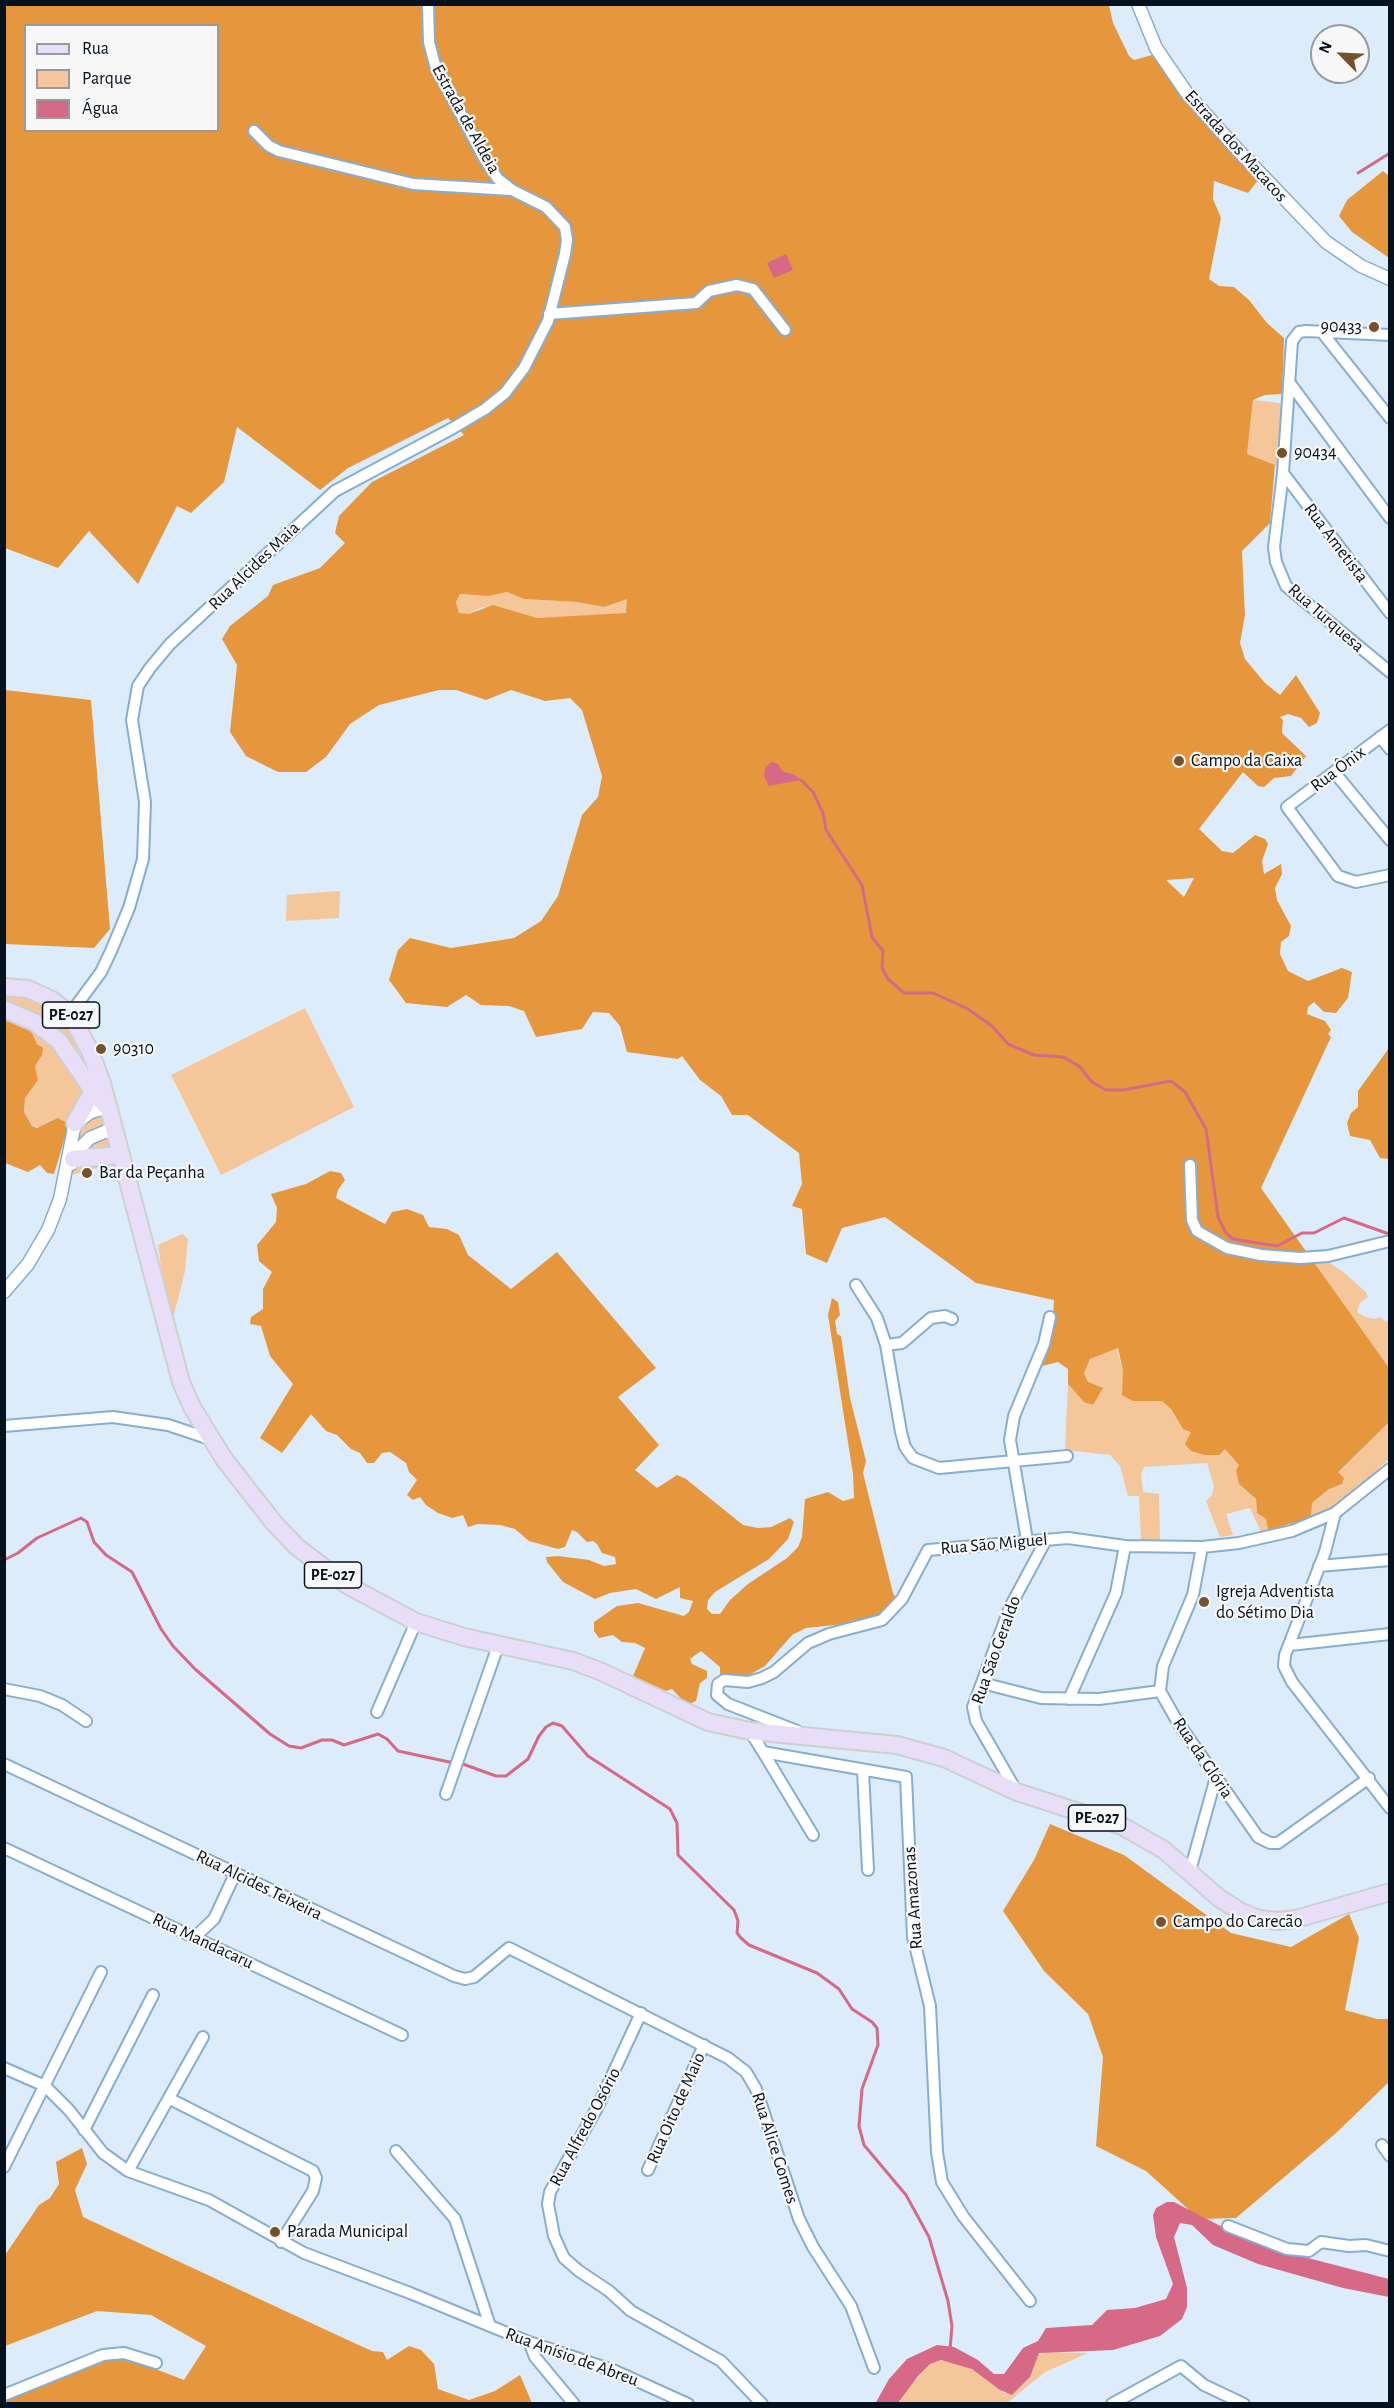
<!DOCTYPE html>
<html>
<head>
<meta charset="utf-8">
<style>
  body { margin:0 }
  #map { position:relative; width:1394px; height:2408px; overflow:hidden; background:#dcecfb; font-family:"Alegreya Sans",sans-serif }
  canvas { display:block }
  .frame { position:absolute; inset:0; border:6px solid #05121e; pointer-events:none }
  .legend { position:absolute; left:24px; top:24px; width:195px; height:108px; box-sizing:border-box; background:#f7f7f7; border:2px solid #969ba0; margin:0; padding:8px 10px; list-style:none; font-size:18px; color:#05121e }
  .legend li { display:flex; align-items:center; gap:12px; height:30px }
  .legend b { width:30px; border:2px solid #969ba0 }
  .north { position:absolute; left:1310px; top:24px; width:60px; height:60px; box-sizing:border-box; background:#f7f7f7; border:2px solid #969ba0; border-radius:50%; rotate:294deg; font-size:16px; font-weight:700; line-height:24px; text-align:center; color:#05121e }
  .north::after { content:''; display:block; margin:auto; width:21px; height:27px; background:#76522c; clip-path:polygon(50% 0,100% 100%,50% 72%,0 100%) }
</style>
</head>
<body>
<div id="map">
<canvas width="1394" height="2408"></canvas>
<div class="frame"></div>
<ul class="legend">
<li><b style="height:8px;background:#e9def8"></b>Rua</li>
<li><b style="height:16px;background:#f4c69a"></b>Parque</li>
<li><b style="height:16px;background:#d66985"></b>Água</li>
</ul>
<div class="north">N</div>
</div>
<script>
const g = document.querySelector('canvas').getContext('2d');
g.lineJoin = 'round';
function fill(path, color) {
  g.fillStyle = color;
  g.fill(path, 'evenodd');
}
function toPath(rows) {
  const path = new Path2D();
  for (const r of rows) {
    path.moveTo(r[0], r[1]);
    for (let i = 2; i < r.length; i += 2) path.lineTo(r[i], r[i + 1]);
  }
  return path;
}
function strokePath(path, color, width, dash) {
  g.strokeStyle = color;
  g.lineWidth = width;
  g.lineCap = dash ? 'butt' : 'round';
  g.setLineDash(dash || []);
  g.stroke(path);
}
function label(font, color, halo, rows, align = 'center') {
  g.font = font + ' "Alegreya Sans",sans-serif';
  g.lineWidth = 4.5;
  g.setLineDash([]);
  g.textBaseline = 'middle';
  g.strokeStyle = halo;
  g.fillStyle = color;
  for (const [text, x, y, turn = 0] of rows) {
    g.save();
    g.translate(x, y);
    g.rotate((+turn || 0) * Math.PI / 180);
    g.textAlign = isNaN(turn) ? turn : align;
    if (halo) g.strokeText(text, 0, 0);
    g.fillText(text, 0, 0);
    g.restore();
  }
}
const green = toPath([
  [1253,400,1289,404,1282,468,1247,454],
  [507,592,524,599,577,602,604,607,633,595,637,614,537,618,483,607,469,614,459,613,456,602,460,594,489,596],
  [340,891,339,918,286,921,287,895],
  [5,991,30,996,57,1013,71,1030,79,1055,65,1037,5,1003],
  [305,1008,354,1107,221,1175,171,1075],
  [29,1026,58,1046,83,1089,64,1145,67,1131,32,1126,24,1112,25,1098,38,1080,35,1066,42,1055],
  [97,1084,117,1162,65,1177,67,1155],
  [182,1234,188,1239,185,1271,170,1330,158,1245],
  [1325,1260,1342,1271,1366,1292,1368,1297,1360,1303,1357,1312,1365,1317,1375,1319,1380,1317,1386,1322,1389,1319,1389,1459,1353,1493,1331,1510,1311,1518,1312,1503,1329,1489,1342,1484,1239,1484,1256,1499,1257,1513,1266,1519,1268,1530,1261,1532,1250,1508,1226,1514,1233,1535,1220,1537,1206,1501,1212,1495,1214,1486,1207,1463,1144,1467,1141,1474,1143,1492,1159,1494,1160,1540,1141,1540,1139,1496,1128,1496,1120,1466,1110,1455,1065,1450,1068,1384,1084,1402,1088,1382,1084,1373,1090,1359,1116,1345,1123,1371,1123,1395,1162,1401,1171,1409,1183,1429,1306,1264],
  [1046,2352,1088,2353,1045,2372,1007,2403,898,2404,908,2388,930,2364,946,2359,975,2370,1004,2393,1014,2393,1030,2377,1037,2355]
]);
const forest = toPath([
  [4,5,1109,5,1113,23,1129,56,1134,60,1152,55,1259,179,1248,193,1214,181,1213,199,1221,218,1209,279,1219,286,1234,287,1249,300,1267,323,1284,338,1282,394,1265,395,1253,400,1247,454,1275,465,1270,523,1242,551,1245,615,1240,643,1245,659,1265,683,1280,695,1296,675,1320,713,1317,723,1309,727,1301,718,1288,714,1280,717,1283,720,1282,733,1306,756,1291,776,1274,778,1264,787,1258,786,1243,772,1199,829,1222,851,1233,853,1255,835,1265,839,1268,844,1262,861,1264,874,1281,864,1282,874,1275,888,1277,900,1291,926,1289,936,1281,942,1280,954,1288,971,1308,981,1342,968,1352,972,1348,998,1336,1013,1324,1012,1314,1002,1308,1007,1307,1014,1325,1021,1331,1030,1328,1034,1331,1037,1261,1188,1389,1368,1389,1422,1338,1472,1344,1478,1342,1484,1329,1489,1312,1503,1311,1518,1268,1530,1266,1519,1257,1513,1256,1499,1239,1484,1236,1470,1239,1465,1225,1449,1219,1455,1205,1455,1191,1451,1185,1444,1191,1432,1183,1429,1171,1409,1162,1401,1133,1401,1122,1395,1123,1371,1118,1348,1090,1359,1084,1373,1088,1382,1103,1388,1093,1405,1084,1402,1068,1384,1068,1369,1058,1362,1042,1366,1052,1334,1054,1300,976,1283,885,1217,842,1228,827,1263,806,1254,802,1209,792,1206,802,1184,799,1153,748,1115,732,1115,721,1096,700,1080,682,1056,678,1059,627,1052,620,1026,609,1013,593,1012,582,1029,536,1037,524,1011,509,1006,481,1005,466,995,447,1007,406,1003,389,980,398,950,410,938,451,948,514,938,541,921,558,896,582,815,598,797,602,776,582,710,570,698,545,701,511,690,486,700,456,690,439,690,379,705,350,724,326,757,306,772,278,772,246,756,230,732,237,665,222,639,230,626,268,596,273,585,320,568,345,543,335,533,339,516,372,482,464,435,448,418,348,468,320,490,237,427,224,482,191,513,177,506,138,584,89,531,58,568,5,548],
  [26,26,218,26,218,130,26,130],
  [507,592,524,599,577,602,604,607,627,599,626,613,537,618,493,605,469,614,459,613,456,602,460,594,489,596],
  [1194,878,1184,897,1166,880,1167,880],
  [1383,171,1389,176,1389,258,1352,232,1339,216,1347,200],
  [5,690,91,700,110,929,94,948,5,944],
  [4,1017,29,1026,37,1044,43,1048,42,1055,35,1066,38,1080,25,1098,24,1112,32,1126,37,1128,58,1118,65,1122,67,1131,54,1174,47,1173,40,1165,28,1172,5,1163],
  [1389,1048,1389,1159,1380,1158,1370,1140,1350,1136,1347,1123,1351,1113,1358,1107,1358,1091],
  [330,1171,341,1173,345,1180,338,1190,336,1198,385,1224,392,1212,407,1209,423,1215,429,1227,447,1229,459,1235,468,1255,511,1289,557,1252,656,1368,618,1397,659,1445,635,1470,657,1488,677,1475,686,1479,743,1525,758,1528,771,1527,790,1518,794,1522,788,1539,769,1559,715,1592,708,1600,707,1609,712,1614,720,1614,730,1600,748,1584,787,1558,798,1547,802,1537,805,1499,828,1492,843,1501,854,1498,853,1474,828,1315,832,1298,838,1302,840,1315,835,1321,837,1334,841,1336,850,1398,866,1461,863,1473,893,1593,898,1601,873,1621,806,1628,792,1635,765,1666,749,1675,733,1678,720,1676,720,1667,701,1651,690,1659,692,1664,707,1671,707,1678,700,1683,696,1701,687,1705,672,1689,666,1691,633,1676,645,1648,635,1643,622,1642,613,1635,599,1638,594,1631,594,1622,617,1606,638,1603,684,1616,689,1612,693,1601,680,1598,680,1587,656,1599,636,1589,610,1593,595,1599,563,1582,547,1562,546,1557,558,1556,589,1560,604,1566,616,1564,615,1557,602,1553,597,1544,593,1541,587,1542,577,1532,572,1530,565,1547,558,1549,529,1541,515,1529,500,1525,478,1524,468,1527,463,1515,452,1518,438,1513,426,1505,420,1497,413,1500,407,1495,417,1480,409,1472,406,1463,390,1452,382,1453,374,1463,367,1463,360,1453,351,1449,337,1435,326,1431,311,1414,282,1453,260,1438,293,1384,270,1356,261,1326,250,1324,251,1317,263,1309,263,1289,272,1272,259,1261,257,1245,276,1222,277,1208,271,1194,306,1184],
  [1050,1824,1124,1855,1231,1933,1291,1947,1349,1914,1359,1938,1345,2010,1377,2019,1389,2019,1389,2082,1335,2134,1236,2218,1199,2219,1146,2171,1096,2146,1103,2057,1088,2014,1044,1971,1003,1911,1034,1860],
  [82,2148,87,2164,75,2190,83,2217,352,2342,372,2351,383,2352,387,2360,409,2346,421,2350,434,2364,438,2389,469,2400,495,2391,520,2375,532,2403,5,2403,5,2398,108,2359,135,2361,184,2380,206,2346,151,2315,97,2311,5,2346,5,2255,39,2205,50,2198,59,2184,56,2162]
]);
const water = toPath([
  [786,254,793,270,774,278,767,263],
  [771,762,778,764,782,771,795,775,801,780,769,786,764,776,765,768],
  [1167,2202,1174,2202,1232,2232,1277,2250,1389,2279,1389,2297,1343,2288,1258,2264,1213,2245,1192,2225,1180,2223,1174,2237,1187,2288,1187,2307,1182,2319,1160,2336,1113,2350,1039,2353,1030,2377,1012,2395,1000,2390,972,2369,941,2360,930,2364,918,2376,898,2403,875,2404,889,2379,907,2359,937,2345,954,2347,978,2360,994,2374,1004,2374,1023,2348,1038,2341,1046,2328,1092,2325,1107,2310,1135,2308,1166,2299,1173,2284,1156,2237,1153,2215,1156,2208]
]);
const stream = toPath([
  [1358,173,1390,153],
  [801,780,813,792,823,813,826,830,862,885,872,937,883,951,882,968,888,979,904,993,933,993,968,1009,992,1026,1008,1044,1034,1055,1063,1057,1079,1066,1092,1082,1106,1090,1123,1090,1171,1081,1185,1092,1206,1129,1218,1217,1226,1233,1233,1239,1277,1246,1302,1233,1314,1233,1344,1218,1389,1234],
  [4,1560,18,1553,37,1538,81,1518,87,1522,94,1542,106,1555,132,1572,161,1629,173,1646,195,1669,270,1734,289,1746,301,1748,322,1740,332,1740,344,1745,378,1734,387,1739,398,1751,454,1763],
  [460,1763,496,1776,506,1776,528,1759,539,1736,546,1727,553,1723,562,1726,588,1756,670,1809,677,1823,678,1855,734,1910,738,1921,737,1933,741,1938,749,1945,817,1973,839,1989,852,2009,872,2022,877,2028,878,2045,862,2089,859,2126,864,2145,906,2195,929,2237,948,2301,952,2326,950,2349]
]);
const minor = toPath([
  [254,131,269,146,279,151,413,184,511,190],
  [549,314,696,303,709,291,737,285,753,289,785,330],
  [1321,331,1390,418],
  [1390,335,1306,331,1299,332,1292,341,1283,473,1274,547,1276,562,1286,586,1390,672],
  [1289,382,1390,518],
  [1283,473,1390,613],
  [1390,730,1287,807,1338,876,1356,882,1390,875],
  [1380,737,1390,749],
  [1335,773,1390,840],
  [70,1014,101,972,111,951,129,908,143,859,145,802,132,720,138,686,150,668,170,644,335,491,453,428,485,409,505,393,524,368,548,321,565,254,567,240,565,227,546,207,512,190,498,179,484,158,435,65,429,42,428,4],
  [1190,1165,1192,1220,1197,1231,1227,1248,1261,1255,1300,1258,1328,1256,1390,1241],
  [856,1285,877,1318,886,1345,901,1432,905,1447,913,1458,939,1468,1067,1456],
  [886,1345,902,1343,931,1318,945,1316,952,1319],
  [4,1426,113,1417,168,1425,210,1439],
  [1335,1513,1325,1552,1285,1655,1284,1666,1292,1682,1390,1808],
  [1027,1540,1010,1440,1014,1416,1044,1344,1050,1317],
  [1202,1547,1193,1595,1163,1666,1160,1691,1177,1721,1258,1837,1270,1843,1278,1843,1369,1778],
  [1319,1566,1390,1560],
  [1290,1645,1390,1634],
  [982,1683,1041,1698,1099,1699,1160,1691],
  [4,1689,40,1696,62,1705,86,1721],
  [1069,1699,1116,1593,1125,1546],
  [377,1712,416,1622],
  [750,1731,763,1752,906,1777,913,1937,930,2006,937,2152,942,2182,963,2216,1030,2301],
  [797,1731,728,1704,717,1695,718,1684,724,1680,748,1682,762,1678,774,1672,808,1643,829,1634,882,1620,902,1599,928,1550,1068,1538,1125,1546,1202,1547,1239,1543,1292,1531,1335,1513,1390,1469],
  [763,1752,813,1835],
  [4,1764,454,1976,465,1979,474,1977,509,1948,728,2058,746,2072,756,2089,799,2219,813,2247,851,2306,874,2368],
  [863,1771,868,1870],
  [1017,1792,976,1721,973,1707,1010,1607,1046,1540],
  [446,1794,498,1646],
  [4,1848,402,2035],
  [1190,1871,1216,1777],
  [196,1936,214,1919,235,1874],
  [641,2013,597,2108,550,2192,548,2204,554,2236,564,2258,579,2271,609,2291,631,2311,721,2361,762,2404],
  [4,2068,45,2086,69,2110,103,2153,128,2171,209,2200,304,2253,410,2293,529,2342,615,2371,688,2404],
  [170,2099,313,2171,316,2178,313,2191,281,2242],
  [84,2130,153,1995],
  [1382,2145,1390,2156],
  [396,2151,455,2219,490,2326],
  [4,2167,101,1972],
  [648,2170,704,2045],
  [128,2171,203,2037],
  [1228,2226,1287,2249,1309,2251,1321,2242,1349,2246,1366,2245,1390,2251],
  [529,2342,535,2357,574,2404],
  [4,2395,103,2355,124,2353,156,2363],
  [1112,2404,1181,2366,1204,2385,1244,2404]
]);
const tertiary = toPath([
  [1138,4,1156,48,1186,92,1235,147,1326,242,1361,266,1390,279],
  [71,1164,80,1148,90,1138,114,1128],
  [4,1292,28,1264,48,1230,60,1199,75,1123,91,1112,108,1107]
]);
const primary = toPath([
  [4,987,28,989,52,1000,70,1014,90,1051,102,1083,181,1382,192,1407,224,1459,274,1523,297,1547,347,1585,416,1622,464,1637,573,1661,602,1672,708,1722,750,1731,897,1745,944,1758,1017,1792,1122,1826,1164,1850,1219,1898,1241,1912,1259,1919,1277,1921,1296,1919,1390,1892],
  [4,1009,34,1022,59,1041,93,1091,105,1105],
  [75,1123,93,1091],
  [73,1159,120,1155]
]);
const markers = [
  [1374,327,6,"#76522c"],
  [1282,453,6,"#76522c"],
  [1179,761,6,"#76522c"],
  [101,1049,6,"#76522c"],
  [87,1173,6,"#76522c"],
  [1204,1602,6,"#76522c"],
  [1161,1922,6,"#76522c"],
  [275,2232,6,"#76522c"]
];
const shields = [
  [71,1015,57],
  [333,1575,57],
  [1097,1818,57]
];
const shieldNames = [
  ["PE-027",71,1015],
  ["PE-027",333,1575],
  ["PE-027",1097,1818]
];
const streetNames = [
  ["Estrada de Aldeia",466,119,61],
  ["Estrada dos Macacos",1236,146,48],
  ["Rua Ametista",1336,543,53],
  ["Rua Alcides Maia",254,566,-44],
  ["Rua Turquesa",1326,618,41],
  ["Rua Ônix",1338,769,-37],
  ["Rua São Miguel",994,1544,-5],
  ["Rua São Geraldo",996,1650,-70],
  ["Rua da Glória",1203,1758,56],
  ["Rua Alcides Teixeira",259,1885,26],
  ["Rua Amazonas",913,1898,-94],
  ["Rua Mandacaru",203,1941,25],
  ["Rua Oito de Maio",676,2108,-66],
  ["Rua Alfredo Osório",585,2127,-62],
  ["Rua Alice Gomes",775,2148,72],
  ["Rua Anísio de Abreu",572,2357,20]
];
const poiNames = [
  ["90433",1362,327,"right"],
  ["90434",1294,453],
  ["Campo da Caixa",1191,761],
  ["90310",113,1049],
  ["Bar da Peçanha",99,1173],
  ["Igreja Adventista",1216,1592],
  ["do Sétimo Dia",1216,1613],
  ["Campo do Carecão",1173,1922],
  ["Parada Municipal",287,2232]
];
fill(green, '#f4c69a');
fill(forest, '#e6973e');
fill(water, '#d66985');
strokePath(stream, '#d66985', 3);
strokePath(minor, '#87aed0', 14);
strokePath(tertiary, '#87aed0', 15);
strokePath(primary, '#cdd0d2', 20);
strokePath(minor, '#fff', 10);
strokePath(tertiary, '#fff', 12);
strokePath(primary, '#e9def8', 16);
for (const [x, y, r, color] of markers) {
  const dot = new Path2D();
  dot.arc(x, y, r, 0, 2 * Math.PI);
  g.fillStyle = color;
  g.fill(dot);
  strokePath(dot, '#f7f7f7', 2);
}
for (const [x, y, w] of shields) {
  const box = new Path2D();
  box.roundRect(x - w / 2, y - 13, w, 26, 4.5);
  g.fillStyle = '#f7f7f7';
  g.fill(box);
  strokePath(box, '#05121e', 1.5);
}
label('bold 16px', '#05121e', null, shieldNames);
label('18px', '#05121e', '#f7f7f7', streetNames);
label('18px', '#05121e', '#f7f7f7', poiNames, 'left');
</script>
</body>
</html>
